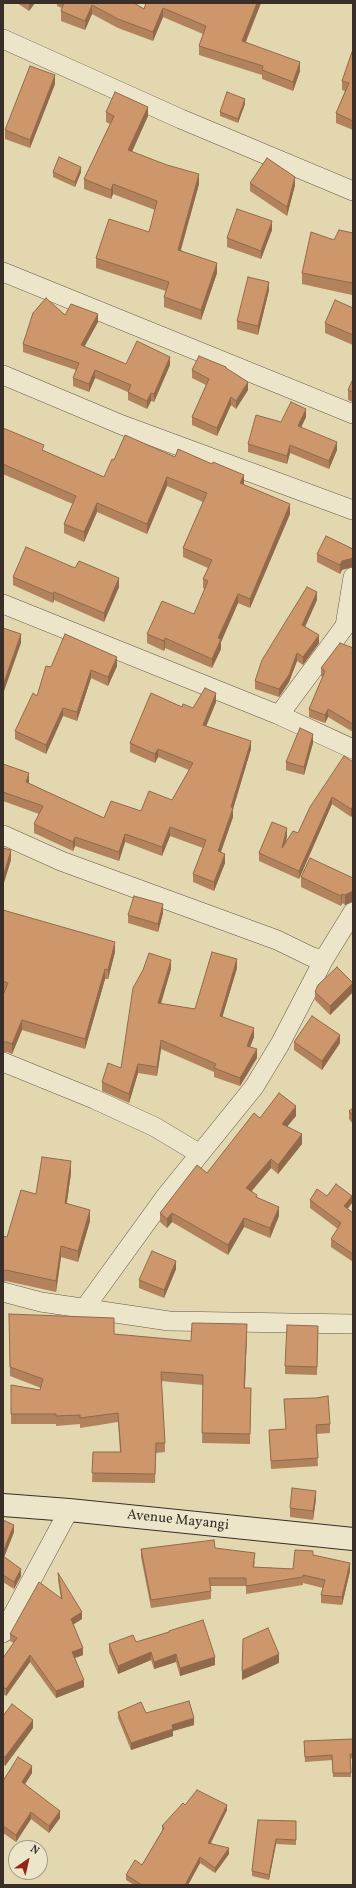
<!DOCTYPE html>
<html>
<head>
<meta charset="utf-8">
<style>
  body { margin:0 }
  #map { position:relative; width:356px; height:1888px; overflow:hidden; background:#e2d7ae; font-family:Vollkorn,serif }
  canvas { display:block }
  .frame { position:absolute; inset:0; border:4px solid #3a2e28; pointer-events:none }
  .north { position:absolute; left:8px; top:1840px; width:40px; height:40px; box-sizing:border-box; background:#ece5ca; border:1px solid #a59c89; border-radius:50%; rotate:34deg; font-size:11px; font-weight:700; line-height:16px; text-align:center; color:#3a2e28 }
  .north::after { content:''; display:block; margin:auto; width:14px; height:18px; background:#8f2418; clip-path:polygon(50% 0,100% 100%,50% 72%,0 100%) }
</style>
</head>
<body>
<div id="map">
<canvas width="356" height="1888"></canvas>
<div class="frame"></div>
<div class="north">N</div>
</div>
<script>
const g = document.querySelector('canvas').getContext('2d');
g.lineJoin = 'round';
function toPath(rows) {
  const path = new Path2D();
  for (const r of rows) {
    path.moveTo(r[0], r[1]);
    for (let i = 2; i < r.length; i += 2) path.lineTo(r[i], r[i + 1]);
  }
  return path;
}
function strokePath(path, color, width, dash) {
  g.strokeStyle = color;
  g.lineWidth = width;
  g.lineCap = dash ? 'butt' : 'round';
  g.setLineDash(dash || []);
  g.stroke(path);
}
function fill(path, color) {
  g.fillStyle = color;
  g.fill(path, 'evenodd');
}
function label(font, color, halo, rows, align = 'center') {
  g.font = font + ' Vollkorn,serif';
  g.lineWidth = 3;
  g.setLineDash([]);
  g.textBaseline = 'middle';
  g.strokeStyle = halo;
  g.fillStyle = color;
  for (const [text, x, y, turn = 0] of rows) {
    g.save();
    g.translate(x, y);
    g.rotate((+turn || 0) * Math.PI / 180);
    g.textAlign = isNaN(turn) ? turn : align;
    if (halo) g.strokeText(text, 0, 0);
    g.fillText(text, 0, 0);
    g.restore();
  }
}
const street = toPath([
  [3,39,181,119,353,191],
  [3,272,353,414],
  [3,375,122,425,353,510],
  [3,604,279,715,353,749],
  [279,715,345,626,353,577],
  [3,835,61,861,277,940,312,957,324,959,353,912],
  [3,1062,94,1099,155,1127,200,1154],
  [3,1292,41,1302,169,1321,353,1324],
  [84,1309,165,1197,254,1087,280,1044,324,959],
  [3,1633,69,1510]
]);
const secondary = toPath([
  [3,1505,69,1510,353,1539]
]);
const wall = toPath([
  [17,3,35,3,29,11],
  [57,3,134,3,144,9,146,3,261,3,246,42,300,71,293,91,262,79,262,75,199,55,199,46,203,34,163,17,153,41,118,28,92,14,85,30,61,21,61,11,62,8,57,6],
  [353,49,353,130,336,123,336,113,345,91,342,90,342,81],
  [55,84,30,148,5,139,5,130],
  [245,104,238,123,220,116,220,112],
  [106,112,148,116,132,152,199,184,181,250,217,273,201,320,164,307,164,297,166,291,96,268,96,258,149,232,155,210,113,194,111,199,84,189,84,179,110,124,106,122],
  [53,172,81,172,75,187,53,177],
  [250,183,295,185,287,216,250,191],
  [272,230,261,259,227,247,227,238],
  [353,233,353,291,352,295,302,284,302,273,334,240],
  [269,290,258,335,237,329,237,321],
  [353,308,353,345,325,333,325,323],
  [65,315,98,322,84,346,126,364,170,365,154,402,151,401,147,409,128,400,128,392,95,378,89,392,73,386,73,378,76,370,23,352,23,344],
  [226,369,248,390,236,409,231,405,217,436,192,425,192,417,206,385,192,378,192,370],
  [353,379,353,402,348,400,348,390],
  [306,417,301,427,337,450,329,469,290,453,287,464,248,452,248,444,281,422],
  [3,428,44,451,104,477,114,460,175,457,243,484,290,514,250,608,238,603,221,642,221,649,212,668,165,648,164,651,147,643,147,634,194,614,205,589,203,588,203,579,208,568,183,557,183,548,203,502,167,486,147,534,97,512,84,542,64,533,64,524,73,504,3,474],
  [353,549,340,574,317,562,317,554],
  [13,577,119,587,104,622,54,600,53,603,13,585],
  [317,600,305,627,319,643,303,665,297,661,289,682,279,697,255,689,255,681],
  [353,648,353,732,328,717,325,723,309,717,309,709,323,677,321,676,321,668],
  [117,666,108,686,91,678,77,721,63,716,46,754,15,739,15,731,37,696,51,667],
  [216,702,206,726,251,749,233,808,233,817,221,852,225,863,214,891,193,882,193,874,203,848,170,836,162,856,125,842,119,861,75,846,73,851,34,833,34,824,39,814,3,801,3,764,29,782,28,783,104,818,141,811,172,800,189,770,158,757,155,763,130,752,130,743,182,707,193,708],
  [313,743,304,775,286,770,286,762],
  [353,762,353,814,351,817,332,804,299,879,259,861,259,853,287,836,286,842,298,833],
  [301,877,353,878,353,901,345,905,342,903,341,906,301,887],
  [3,910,115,952,108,979,105,979,85,1049,22,1030,12,1054,7,1052,3,1052,3,995,4,991,3,990],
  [163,913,158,932,128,923,128,915],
  [237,968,222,1017,254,1037,250,1047,257,1058,240,1086,214,1077,214,1072,161,1049,157,1076,138,1073,129,1103,102,1091,102,1082,121,1068,171,969,161,1004,195,1009],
  [353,982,353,992,330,1015,315,1000,315,992],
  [294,1042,340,1043,322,1070,294,1050],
  [353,1108,353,1124,349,1119,349,1111],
  [296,1116,287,1126,302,1144,278,1174,271,1168,252,1191,257,1198,279,1216,270,1238,244,1227,228,1255,172,1222,167,1228,160,1222,160,1213,207,1173,260,1118],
  [71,1173,67,1203,90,1221,78,1262,61,1257,56,1292,6,1281,3,1282,3,1236,7,1237,36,1194],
  [327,1196,352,1203,347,1209,353,1213,353,1262,331,1247,331,1239,338,1229,310,1208,310,1200],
  [176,1269,164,1298,139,1288,139,1280],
  [9,1314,114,1334,191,1341,247,1334,245,1388,251,1388,250,1444,202,1443,203,1385,161,1381,165,1443,165,1452,156,1453,155,1483,92,1482,93,1452,120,1452,118,1422,80,1428,80,1424,56,1426,56,1424,11,1424,11,1385,40,1390,41,1388,10,1376],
  [318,1326,317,1375,285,1374,285,1366],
  [284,1399,330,1424,330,1433,316,1434,318,1466,271,1469,269,1430,286,1429],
  [316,1499,313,1520,290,1517,290,1508],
  [3,1520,14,1532,4,1557,21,1576,14,1589,3,1582],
  [215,1548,255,1561,254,1567,293,1569,313,1555,350,1571,342,1605,321,1603,321,1595,323,1588,303,1583,303,1585,246,1594,246,1586,210,1586,211,1591,211,1599,151,1608,141,1557,141,1549],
  [58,1573,82,1619,73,1624,83,1655,75,1658,84,1687,56,1698,30,1662,6,1696,3,1694,3,1658,14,1643,10,1641,10,1634,61,1599,58,1580],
  [169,1631,215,1665,180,1676,176,1662,154,1669,151,1660,118,1674,109,1652,109,1644,136,1642,169,1632],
  [118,1712,146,1713,194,1725,173,1731,173,1736,131,1750,118,1718],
  [3,1716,33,1728,5,1766,3,1764],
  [353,1739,353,1758,350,1759,351,1777,333,1777,332,1760,305,1762,304,1741],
  [32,1773,25,1784,60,1818,49,1833,31,1819,16,1842,3,1833,3,1781],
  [185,1805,227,1810,211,1843,229,1854,215,1873,200,1863,188,1885,134,1885,126,1880,126,1875,142,1865,162,1831,162,1826],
  [258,1820,296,1821,296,1845,276,1844,269,1880,252,1876,252,1871]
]);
const shadedWall = toPath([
  [29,3,35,3,29,11],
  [257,3,261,3,242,50,242,41],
  [92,5,92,14,85,30,85,21],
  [163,8,163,17,153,41,153,32],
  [300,62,300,71,293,91,293,82],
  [55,75,55,84,30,148,30,140],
  [245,99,245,104,238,123,238,119],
  [148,107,148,116,128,160,128,150],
  [81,167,81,172,75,187,75,182],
  [199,174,199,184,178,259,178,250],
  [295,177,295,185,287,216,287,207],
  [113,184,113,194,111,199,111,190],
  [272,221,272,230,261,259,261,251],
  [217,263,217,273,201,320,201,310],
  [353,279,353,291,352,295,352,283],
  [269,282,269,290,258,335,258,326],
  [98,314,98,322,81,353,81,345],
  [170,357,170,365,154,402,154,394],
  [95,370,95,378,89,392,89,384],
  [248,382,248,390,236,409,236,401],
  [151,393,151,401,147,409,147,401],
  [231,397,231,405,217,436,217,428],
  [306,409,306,417,298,434,298,426],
  [337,442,337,450,329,469,329,461],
  [290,445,290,453,287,464,287,456],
  [244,475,244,484,240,493,240,483],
  [167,477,167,486,147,534,147,524],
  [97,503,97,512,84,542,84,532],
  [290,504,290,514,250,608,250,599],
  [353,558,353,567,342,570,340,574,340,565,342,561],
  [119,578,119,587,104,622,104,613],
  [54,592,54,600,53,603,53,594],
  [317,592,317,600,302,633,302,625],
  [238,594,238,603,221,642,221,649,212,668,212,659,218,638],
  [21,634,21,643,3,694,3,685],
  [319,635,319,643,303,665,303,657],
  [165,638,165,648,164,651,164,641],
  [297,653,297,661,289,682,279,697,279,689],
  [117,657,117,666,108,686,108,677],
  [91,670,91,678,77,721,77,712],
  [216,693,216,702,203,734,203,725],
  [63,708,63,716,46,754,46,745],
  [328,709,328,717,325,723,325,715],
  [313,734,313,743,304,775,304,767],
  [251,741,251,749,231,816,231,807],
  [158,749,158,757,155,763,155,754],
  [29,773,29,782,26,791,26,782],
  [332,797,332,804,299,879,299,871],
  [353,806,353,814,351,817,351,809],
  [233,808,233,817,218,860,218,851],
  [170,827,170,836,162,856,162,847],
  [287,828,287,836,282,855,282,848],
  [125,834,125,842,119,861,119,852],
  [75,837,75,846,73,851,73,842],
  [11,850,11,860,3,886,3,877],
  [225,854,225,863,214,891,214,882],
  [353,891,353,901,345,905,345,895],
  [342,894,342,903,341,906,341,896],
  [163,904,163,913,158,932,158,924],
  [115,942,115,952,108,979,108,970],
  [237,959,237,968,220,1025,220,1016],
  [171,960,171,969,158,1012,158,1003],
  [105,969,105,979,85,1049,85,1039],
  [353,983,353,992,330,1015,330,1006],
  [22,1020,22,1030,12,1054,12,1044],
  [254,1028,254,1037,247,1055,247,1046],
  [340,1035,340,1043,322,1070,322,1061],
  [161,1040,161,1049,157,1076,157,1067],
  [257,1049,257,1058,240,1086,240,1078],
  [138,1064,138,1073,129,1103,129,1094],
  [296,1106,296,1116,282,1133,282,1124],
  [302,1134,302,1144,278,1174,278,1165],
  [271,1159,271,1168,246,1197,246,1188],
  [71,1161,71,1173,65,1214,65,1203],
  [352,1196,352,1203,344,1214,344,1206],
  [279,1207,279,1216,270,1238,270,1228],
  [90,1210,90,1221,78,1262,78,1251],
  [172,1213,172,1222,167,1228,167,1219],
  [244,1218,244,1227,228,1255,228,1245],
  [61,1246,61,1257,56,1292,56,1281],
  [176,1261,176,1269,164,1298,164,1290],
  [247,1324,247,1334,244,1398,244,1388],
  [316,1491,316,1499,313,1520,313,1511],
  [14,1525,14,1532,3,1560,3,1552],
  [350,1563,350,1571,342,1605,342,1597],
  [21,1569,21,1576,14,1589,14,1582],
  [82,1612,82,1619,71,1626,71,1619],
  [83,1648,83,1655,72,1659,72,1652],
  [151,1652,151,1660,118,1674,118,1666],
  [176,1654,176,1662,154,1669,154,1662],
  [279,1654,279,1663,242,1680,242,1671],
  [30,1655,30,1662,6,1696,6,1689],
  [215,1657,215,1665,180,1676,180,1668],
  [84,1680,84,1687,56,1698,56,1691],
  [194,1718,194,1725,173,1731,173,1736,131,1750,131,1743,172,1725],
  [33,1720,33,1728,5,1766,5,1757],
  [32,1766,32,1773,22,1789,22,1782],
  [227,1805,227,1810,208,1848,208,1843],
  [60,1811,60,1818,49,1833,49,1826],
  [31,1812,31,1819,16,1842,16,1835],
  [276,1839,276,1844,269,1880,269,1875],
  [229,1848,229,1854,215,1873,215,1868],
  [200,1857,200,1863,188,1885,185,1885]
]);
const building = toPath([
  [64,3,134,3,144,9,146,3,257,3,242,41,300,62,293,82,262,70,263,66,199,46,206,26,163,8,153,32,118,19,92,5,85,21,61,11,64,3],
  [353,49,353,121,336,113,349,83,342,81,353,49],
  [30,66,55,75,30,140,5,130,30,66],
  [115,92,148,107,128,150,167,165,199,174,178,250,217,263,201,310,164,297,169,282,96,258,109,219,149,232,157,201,113,184,111,190,84,179,114,116,106,112,115,92],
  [227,92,245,99,238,119,220,112,227,92],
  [59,157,81,167,75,182,53,172,59,157],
  [267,158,295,177,287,207,250,183,267,158],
  [237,209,272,221,261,251,227,238,237,209],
  [339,230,353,233,353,279,352,283,302,273,311,232,334,240,339,230],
  [248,277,269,282,258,326,237,321,248,277],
  [46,298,65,315,71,304,98,314,81,345,126,364,137,341,170,357,154,394,151,393,147,401,128,392,131,385,95,370,89,384,73,378,79,363,23,344,33,313,46,298],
  [335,300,353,308,353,335,325,323,335,300],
  [199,356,226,367,226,368,248,382,236,401,231,397,217,428,192,417,209,379,192,370,199,356],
  [353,379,353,392,348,390,353,379],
  [291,402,306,409,298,426,337,442,329,461,290,445,287,456,248,444,256,415,281,422,291,402],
  [3,428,44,445,42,450,104,477,112,459,114,460,125,435,175,457,178,449,212,464,213,462,244,475,240,483,290,504,250,599,238,594,218,638,221,639,212,659,165,638,164,641,147,634,162,601,194,614,208,581,203,579,212,560,183,548,207,493,167,477,147,524,97,503,84,532,64,524,76,496,3,464,3,428],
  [326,536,353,549,353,558,342,561,340,565,317,554,326,536],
  [26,547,75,568,79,561,119,578,104,613,54,592,53,594,13,577,26,547],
  [307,587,317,592,302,625,319,635,303,657,297,653,289,675,279,689,255,681,262,660,307,587],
  [3,628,21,634,3,685,3,628],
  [65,634,117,657,108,677,91,670,77,712,63,708,46,745,15,731,33,693,37,696,46,666,51,667,65,634],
  [340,643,353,648,353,650,352,654,353,655,353,724,328,709,325,715,309,709,325,671,321,668,340,643],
  [205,688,216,693,203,725,251,741,231,807,233,808,218,851,225,854,214,882,193,874,206,840,170,827,162,847,125,834,119,852,75,837,73,842,34,824,43,806,3,792,3,764,29,773,26,782,104,818,111,801,141,811,149,791,172,800,193,763,158,749,155,754,130,743,151,693,182,707,183,704,193,708,205,688],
  [300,728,313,734,304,767,286,762,300,728],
  [344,756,353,762,353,806,351,809,332,797,299,871,259,853,272,822,287,828,282,848,293,831,298,833,310,807,344,756],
  [3,848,11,850,3,877,3,848],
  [310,858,353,878,353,891,345,895,342,894,341,896,301,877,310,858],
  [134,896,163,904,158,924,128,915,134,896],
  [3,910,115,942,108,970,105,969,85,1039,22,1020,12,1044,7,1042,3,1042,3,995,8,983,3,981,3,910],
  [212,952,237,959,220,1016,254,1028,247,1046,257,1049,240,1078,214,1068,216,1064,161,1040,157,1067,138,1064,129,1094,102,1082,108,1063,121,1068,133,988,143,970,149,953,171,960,158,1003,195,1009,212,952],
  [337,967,353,983,330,1006,315,992,318,985,337,967],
  [312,1016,340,1035,322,1061,294,1042,312,1016],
  [279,1093,296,1106,282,1124,302,1134,278,1165,271,1159,246,1188,257,1195,256,1197,279,1207,270,1228,244,1218,228,1245,172,1213,167,1219,160,1213,197,1165,207,1173,254,1113,260,1118,279,1093],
  [353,1108,353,1115,349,1111,353,1108],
  [42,1157,71,1161,65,1203,90,1210,78,1251,61,1246,56,1281,6,1270,3,1271,3,1236,7,1237,21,1190,36,1194,42,1157],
  [336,1184,352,1196,344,1206,353,1213,353,1254,331,1239,341,1223,310,1200,317,1189,327,1196,336,1184],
  [152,1251,176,1261,164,1290,139,1280,152,1251],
  [9,1314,114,1318,114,1334,191,1341,192,1323,247,1324,244,1388,251,1388,250,1434,202,1433,203,1375,161,1372,165,1443,156,1443,155,1474,92,1473,93,1452,121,1452,118,1413,80,1418,80,1415,56,1416,56,1414,11,1414,11,1385,40,1390,43,1379,10,1367,9,1314],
  [287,1325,318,1326,317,1367,285,1366,287,1325],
  [328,1396,330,1424,316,1425,318,1458,271,1461,269,1430,286,1429,284,1399,316,1398,328,1396],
  [292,1488,316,1491,313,1511,290,1508,292,1488],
  [3,1520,14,1525,3,1552,3,1520],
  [214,1540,215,1548,255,1553,253,1567,293,1569,295,1550,313,1551,313,1555,350,1563,342,1597,321,1595,325,1580,303,1575,303,1577,246,1586,246,1578,209,1578,211,1591,151,1600,141,1549,214,1540],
  [3,1556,21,1569,14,1582,3,1575,3,1556],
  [58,1573,82,1612,71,1619,83,1648,72,1652,84,1680,56,1691,30,1655,6,1689,3,1687,3,1658,17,1638,10,1634,39,1582,62,1599,58,1573],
  [203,1620,215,1657,180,1668,176,1654,154,1662,151,1652,118,1666,109,1644,133,1635,136,1642,169,1632,169,1631,203,1620],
  [268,1628,279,1654,242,1671,243,1639,268,1628],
  [189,1701,194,1718,172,1725,173,1729,131,1743,118,1712,141,1702,146,1713,189,1701],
  [12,1704,33,1720,5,1757,3,1756,3,1716,12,1704],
  [353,1739,353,1754,350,1754,351,1773,333,1773,332,1755,305,1757,304,1741,353,1739],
  [18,1757,32,1766,22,1782,60,1811,49,1826,31,1812,16,1835,3,1826,3,1781,18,1757],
  [197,1790,227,1805,208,1843,229,1848,215,1868,200,1857,185,1885,142,1885,126,1875,135,1860,142,1865,164,1828,162,1826,183,1803,185,1805,197,1790],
  [258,1820,296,1821,296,1840,276,1839,269,1875,252,1871,258,1820]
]);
const streetNames = [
  ["Avenue Mayangi",178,1521,6]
];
strokePath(street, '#64584a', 20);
strokePath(secondary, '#3a2e28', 24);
strokePath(street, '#ece5ca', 19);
strokePath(secondary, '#ece5ca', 22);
fill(wall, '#b1825c');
fill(shadedWall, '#906a4b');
fill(building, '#ce976b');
strokePath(building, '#906a4b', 1);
label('14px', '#3a2e28', '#ece5ca', streetNames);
</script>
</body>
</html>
